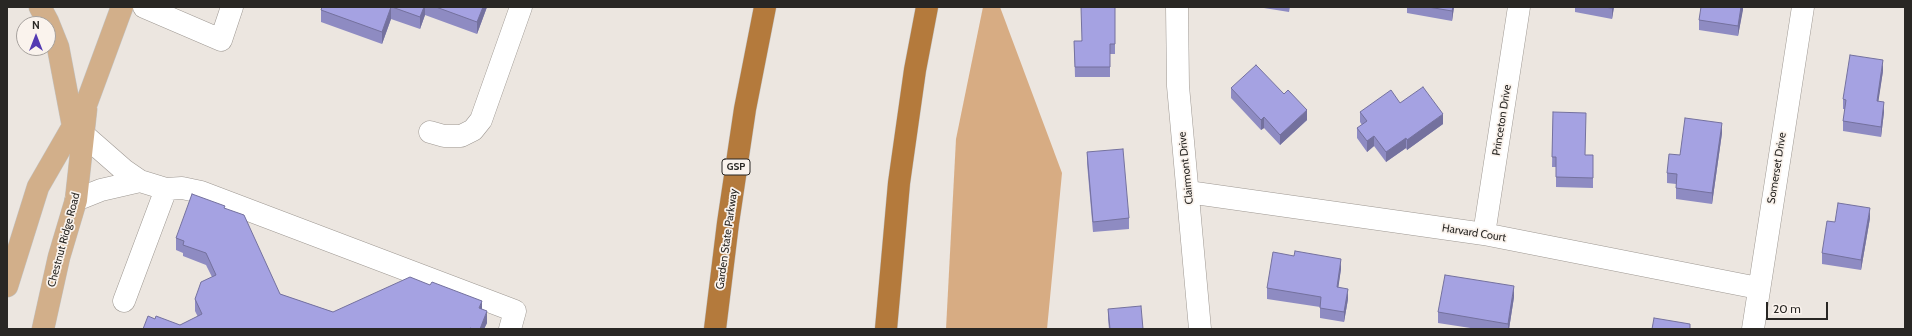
<!DOCTYPE html>
<html>
<head>
<meta charset="utf-8">
<style>
  body { margin:0 }
  #map { position:relative; width:1912px; height:336px; overflow:hidden; background:#ece6e0; font-family:Cabin,sans-serif }
  canvas { display:block }
  .frame { position:absolute; inset:0; border:8px solid #292724; pointer-events:none }
  .north { position:absolute; left:16px; top:16px; width:40px; height:40px; box-sizing:border-box; background:#faf3ed; border:1px solid #a6a19d; border-radius:50%; rotate:0deg; font-size:11px; font-weight:700; line-height:16px; text-align:center; color:#292724 }
  .north::after { content:''; display:block; margin:auto; width:14px; height:18px; background:#533ab2; clip-path:polygon(50% 0,100% 100%,50% 72%,0 100%) }
  .scale { position:absolute; left:1766px; top:302px; width:62px; height:18px; box-sizing:border-box; border:2px solid #292724; border-top:0; padding-left:5px; font-size:12px; line-height:14px; white-space:nowrap; color:#292724; -webkit-text-stroke:3px #faf3ed; paint-order:stroke }
</style>
</head>
<body>
<div id="map">
<canvas width="1912" height="336"></canvas>
<div class="frame"></div>
<div class="north">N</div>
<div class="scale">20 m</div>
</div>
<script>
const g = document.querySelector('canvas').getContext('2d');
g.lineJoin = 'round';
function fill(path, color) {
  g.fillStyle = color;
  g.fill(path, 'evenodd');
}
function toPath(rows) {
  const path = new Path2D();
  for (const r of rows) {
    path.moveTo(r[0], r[1]);
    for (let i = 2; i < r.length; i += 2) path.lineTo(r[i], r[i + 1]);
  }
  return path;
}
function strokePath(path, color, width, dash) {
  g.strokeStyle = color;
  g.lineWidth = width;
  g.lineCap = dash ? 'butt' : 'round';
  g.setLineDash(dash || []);
  g.stroke(path);
}
function label(font, color, halo, rows, align = 'center') {
  g.font = font + ' Cabin,sans-serif';
  g.lineWidth = 3.5;
  g.setLineDash([]);
  g.textBaseline = 'middle';
  g.strokeStyle = halo;
  g.fillStyle = color;
  for (const [text, x, y, turn = 0] of rows) {
    g.save();
    g.translate(x, y);
    g.rotate((+turn || 0) * Math.PI / 180);
    g.textAlign = isNaN(turn) ? turn : align;
    if (halo) g.strokeText(text, 0, 0);
    g.fillText(text, 0, 0);
    g.restore();
  }
}
const green = toPath([
  [983,7,1000,7,1062,173,1047,329,946,329,956,139]
]);
const minor = toPath([
  [144,7,221,40,232,7],
  [1177,7,1178,86,1200,329],
  [430,132,444,136,461,136,473,130,481,120,521,7],
  [84,135,124,170,140,181,166,189,182,188,201,192,515,311,510,329],
  [1188,192,1484,234,1758,288],
  [76,200,101,190,140,181],
  [1484,234,1519,7],
  [124,301,166,189],
  [1753,329,1803,7]
]);
const major = toPath([
  [40,7,48,22,58,47,73,126],
  [7,286,38,187,87,102,122,7],
  [43,329,59,257,76,200,86,109]
]);
const highway = toPath([
  [715,329,728,223,745,109,765,7],
  [886,329,899,183,915,70,927,7]
]);
const wall = toPath([
  [322,7,487,7,477,34,425,15,420,29,391,19,382,44,321,22,321,10],
  [1115,7,1115,54,1110,54,1110,77,1075,77,1074,41,1081,41],
  [1264,7,1290,7,1289,12,1264,8],
  [1407,7,1454,7,1452,21,1407,13],
  [1575,7,1614,7,1612,19,1575,12],
  [1743,7,1738,36,1699,30,1699,20],
  [1883,71,1878,101,1884,112,1881,137,1843,131,1843,121,1845,109,1843,109,1843,99],
  [1231,88,1284,94,1307,120,1280,145,1264,128,1261,130,1231,98],
  [1400,103,1443,124,1407,150,1406,148,1386,162,1374,146,1367,152,1357,138,1357,128,1362,125,1360,122,1360,112],
  [1553,112,1585,155,1593,155,1593,188,1556,187,1556,167,1552,167],
  [1722,133,1712,204,1676,199,1676,184,1667,183,1667,173,1680,155],
  [1087,152,1129,218,1129,229,1093,232,1087,163],
  [225,209,280,294,333,312,482,309,487,323,484,329,143,329,155,319,180,325,198,317,195,311,195,299,212,277,206,265,183,256,183,253,176,250,176,238],
  [1870,218,1861,270,1822,264,1822,253,1835,222],
  [1341,269,1338,287,1348,299,1344,322,1320,318,1320,307,1267,299,1267,288],
  [1514,297,1509,329,1477,329,1438,323,1438,312],
  [1108,309,1143,329,1109,329,1108,319]
]);
const shadedWall = toPath([
  [391,7,391,19,382,44,382,32],
  [424,7,425,7,425,15,420,29,420,17],
  [483,7,487,7,477,34,477,22],
  [1453,7,1454,7,1452,21,1452,11],
  [1612,7,1614,7,1612,19],
  [1741,7,1743,7,1743,10,1738,36,1738,26],
  [1883,60,1883,71,1877,111,1877,101],
  [1884,102,1884,112,1881,137,1881,127],
  [1307,110,1307,120,1280,145,1280,135],
  [1443,114,1443,124,1407,150,1407,140],
  [1264,117,1264,128,1261,130,1261,120],
  [1722,123,1722,133,1712,204,1712,193],
  [1374,136,1374,146,1367,152,1367,141],
  [1406,138,1406,148,1386,162,1386,152],
  [1870,208,1870,218,1861,270,1861,260],
  [1341,259,1341,269,1337,297,1337,287],
  [1514,286,1514,297,1509,329,1508,329,1508,324],
  [1348,289,1348,299,1344,322,1344,312],
  [482,301,482,313,479,308],
  [487,311,487,323,484,329,480,329]
]);
const building = toPath([
  [322,7,391,7,382,32,321,10,322,7],
  [392,7,424,7,420,17,392,7],
  [436,7,483,7,477,22,436,7],
  [1081,7,1115,7,1115,44,1110,44,1110,67,1075,67,1074,41,1082,41,1081,7],
  [1428,7,1453,7,1452,11,1428,7],
  [1603,7,1612,7,1612,8,1603,7],
  [1701,7,1741,7,1738,26,1699,20,1701,7],
  [1850,55,1883,60,1877,101,1884,102,1881,127,1843,121,1846,100,1843,99,1850,55],
  [1256,65,1284,94,1288,90,1307,110,1280,135,1264,117,1261,120,1231,88,1256,65],
  [1423,87,1443,114,1407,140,1406,138,1386,152,1374,136,1367,141,1357,128,1367,121,1360,112,1391,90,1400,103,1423,87],
  [1553,112,1586,113,1585,155,1593,155,1593,178,1556,177,1556,157,1552,157,1553,112],
  [1685,118,1722,123,1712,193,1676,188,1677,174,1667,173,1669,154,1680,155,1685,118],
  [1123,149,1129,218,1093,222,1087,152,1123,149],
  [192,194,225,206,224,208,244,215,280,294,333,312,410,277,430,285,432,282,482,301,479,308,487,311,480,329,473,329,470,328,469,329,143,329,148,316,155,319,156,316,180,325,202,314,195,299,201,282,216,275,206,253,183,245,184,241,176,238,192,194],
  [1838,203,1870,208,1861,260,1822,253,1827,221,1835,222,1838,203],
  [1295,251,1341,259,1337,287,1348,289,1344,312,1320,308,1321,297,1267,288,1273,252,1294,256,1295,251],
  [1445,275,1514,286,1508,324,1438,312,1445,275],
  [1141,306,1143,329,1110,329,1108,309,1141,306],
  [1654,318,1690,324,1690,329,1652,329,1654,318]
]);
const shields = [
  [736,167,28]
];
const shieldNames = [
  ["GSP",736,167]
];
const streetNames = [
  ["Princeton Drive",1502,120,-81],
  ["Clairmont Drive",1186,168,-96],
  ["Somerset Drive",1777,168,-81],
  ["Harvard Court",1474,233,9],
  ["Garden State Parkway",727,239,-82],
  ["Chestnut Ridge Road",64,240,-75]
];
fill(green, '#d7ac83');
strokePath(minor, '#9e9892', 23);
strokePath(major, '#c3c3c2', 23);
strokePath(highway, '#c3c3c2', 23);
strokePath(minor, '#fff', 22);
strokePath(major, '#d2af8a', 22);
strokePath(highway, '#b47a3c', 22);
fill(wall, '#8e8bc2');
fill(shadedWall, '#74719e');
fill(building, '#a5a2e2');
strokePath(building, '#74719e', 1);
for (const [x, y, w] of shields) {
  const box = new Path2D();
  box.roundRect(x - w / 2, y - 8, w, 16, 3);
  g.fillStyle = '#faf3ed';
  g.fill(box);
  strokePath(box, '#292724', 1);
}
label('bold 10px', '#292724', null, shieldNames);
label('11px', '#292724', '#faf3ed', streetNames);
</script>
</body>
</html>
